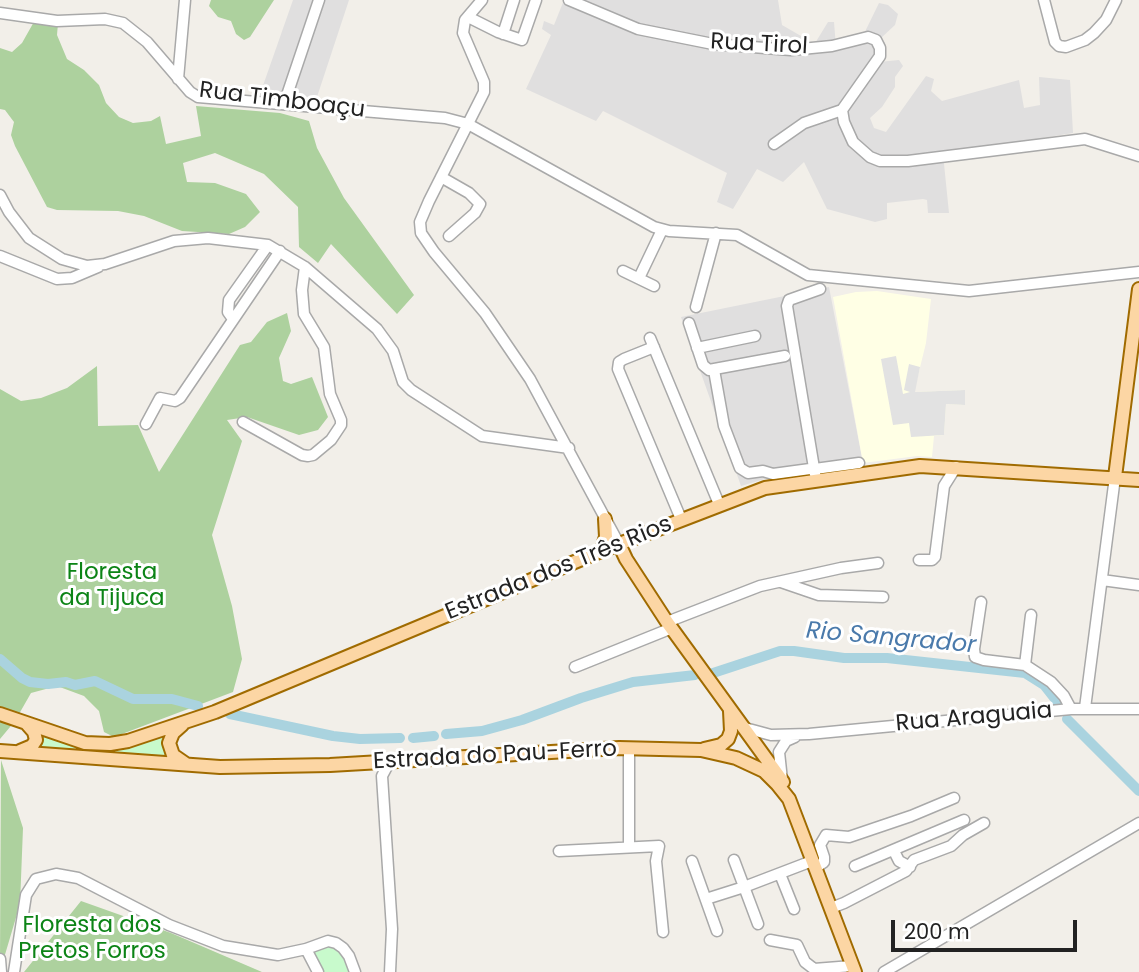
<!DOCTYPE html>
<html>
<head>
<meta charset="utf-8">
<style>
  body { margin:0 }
  #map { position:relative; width:1139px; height:972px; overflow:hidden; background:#f2efe9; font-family:Poppins,sans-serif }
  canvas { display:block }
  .scale { position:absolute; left:891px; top:920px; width:186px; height:32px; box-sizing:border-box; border:4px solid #222; border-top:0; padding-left:9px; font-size:21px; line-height:24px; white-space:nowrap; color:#222; -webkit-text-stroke:5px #fff; paint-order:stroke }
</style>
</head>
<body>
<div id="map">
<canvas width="1139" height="972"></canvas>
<div class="scale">200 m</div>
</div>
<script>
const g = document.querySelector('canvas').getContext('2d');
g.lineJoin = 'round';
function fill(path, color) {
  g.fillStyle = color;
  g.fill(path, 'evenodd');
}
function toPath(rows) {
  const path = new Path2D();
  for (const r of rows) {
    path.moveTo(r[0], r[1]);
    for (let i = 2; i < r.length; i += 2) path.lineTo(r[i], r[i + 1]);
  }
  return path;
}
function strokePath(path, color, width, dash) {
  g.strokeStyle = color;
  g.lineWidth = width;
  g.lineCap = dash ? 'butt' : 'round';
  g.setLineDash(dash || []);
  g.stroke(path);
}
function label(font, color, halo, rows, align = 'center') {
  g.font = font + ' Poppins,sans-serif';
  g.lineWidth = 6;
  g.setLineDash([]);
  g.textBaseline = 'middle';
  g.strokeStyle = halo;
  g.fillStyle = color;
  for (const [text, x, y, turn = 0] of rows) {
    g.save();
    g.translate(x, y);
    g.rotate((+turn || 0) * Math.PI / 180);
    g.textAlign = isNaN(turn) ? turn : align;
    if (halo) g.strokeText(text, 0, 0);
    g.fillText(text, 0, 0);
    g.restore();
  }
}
const residential = toPath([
  [293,0,349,0,315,103,259,97],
  [564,0,778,0,782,25,801,36,798,52,809,53,828,22,834,22,836,47,858,46,879,3,888,5,898,14,895,25,881,38,885,43,877,54,879,62,899,60,903,66,895,77,895,87,882,107,870,118,874,128,886,132,926,76,934,79,931,91,942,101,1019,80,1024,108,1040,105,1039,77,1070,80,1073,133,943,154,949,213,928,213,927,200,923,199,887,203,887,219,875,222,827,209,804,162,783,182,757,169,733,209,717,202,727,173,603,111,596,121,526,89,551,35,542,29,544,21,554,25],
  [829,287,863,463,768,478,741,486,681,317]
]);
const education = toPath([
  [877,291,931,299,926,343,914,392,965,390,965,405,946,404,944,435,934,436,932,457,917,456,863,463,833,297,856,292]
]);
const forest = toPath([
  [211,0,274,0,250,37,244,40,236,34,231,21,218,17,209,6],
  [35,20,58,23,57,35,67,59,84,70,99,85,106,103,119,117,133,123,151,121,160,116,166,144,201,136,196,106,280,113,309,121,317,148,344,198,414,295,397,314,331,244,318,263,299,247,298,207,264,174,215,153,183,163,187,182,215,183,246,194,260,212,245,227,229,234,182,231,144,216,118,211,57,210,47,207,15,146,11,135,14,122,5,110,0,109,0,48,12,52,22,43],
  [287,313,291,331,279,358,283,381,291,384,312,377,328,417,318,430,299,435,247,417,227,420,242,441,212,535,232,606,242,659,233,692,114,737,104,732,99,711,84,696,57,686,31,693,15,721,0,739,0,389,21,401,41,398,67,388,97,366,98,426,138,425,159,472,240,345,251,342,267,322],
  [1,760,23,828,20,904,4,958,0,959],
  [81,901,171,933,262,972,24,972]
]);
const park = toPath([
  [40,732,68,745,103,751,133,747,170,734,168,758,34,751],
  [329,943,342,953,350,972,319,972,314,955,315,948]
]);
const parking = toPath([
  [896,356,903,394,910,392,904,390,909,364,920,367,915,392,965,390,965,405,946,404,944,435,911,437,909,423,893,425,881,359]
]);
const river = toPath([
  [0,659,22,678,30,682,48,684,66,682,75,685,95,681,133,699,172,699,198,706],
  [710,674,780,651,794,651,844,658,887,658,1025,673,1044,685,1059,704],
  [230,714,333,736,360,739,400,738],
  [1067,719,1139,791],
  [446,734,482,731,522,720,581,698,633,682,695,675],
  [413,738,434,736]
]);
const minor = toPath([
  [482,0,465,20,463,33,484,82,484,92,429,201,420,222,421,233,434,252,485,313,530,379,619,544],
  [569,0,638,29,713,44,791,50,832,46,868,37,876,40,880,48,880,56,842,110,844,122,853,142,870,157,880,161,908,161,1085,139,1139,156],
  [1044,0,1055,42,1059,46,1066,47,1085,40,1094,33,1106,20,1116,0],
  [0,13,57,21,105,19,123,23,147,42,190,92,198,97,445,118,468,124,654,227,669,231,737,235,808,275,969,291,1139,272],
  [468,17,498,32,522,40,536,0],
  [503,34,514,0],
  [178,79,185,0],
  [284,104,319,0],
  [774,144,804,123,842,110],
  [441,177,469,193,480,204,475,213,449,236],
  [0,195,9,212,29,238,62,259,87,266,105,264,174,241,208,238,268,245,305,267,377,329,393,351,403,382,411,390,482,436,569,448],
  [0,256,57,279,72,278,98,267],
  [623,271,654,286],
  [639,278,662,230],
  [696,307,716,233],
  [233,319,228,312,229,300,268,245],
  [689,323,703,365,709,370,785,356],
  [650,338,719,504],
  [654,347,624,359,619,362,618,369,681,519],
  [697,348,755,336],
  [714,370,724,426,740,468,748,473,763,471,773,474,810,469],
  [243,422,302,455,308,456,313,455,331,440,341,425,341,420,330,394,324,347,304,314,302,290,305,267],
  [146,424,160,398,175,401,180,398,280,251],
  [815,469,859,463],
  [816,480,787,306,789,300,820,289],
  [919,560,932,560,935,557,944,486,956,467],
  [1102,580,1139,585],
  [781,582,819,595,883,597],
  [981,602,974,649,975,657,984,660,1025,665,1051,682,1064,696,1071,709],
  [667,622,760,586,841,568,878,563],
  [1025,665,1031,615],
  [575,667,672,628],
  [1085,708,1115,477],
  [745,728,771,735,809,734,1071,709,1139,709],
  [390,761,382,776,392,929,390,972],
  [782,780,779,752,786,741,795,737],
  [629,847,629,749],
  [559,851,659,846,656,861,663,932],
  [894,851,899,861,910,867],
  [734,860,758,924],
  [692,861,717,931],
  [855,866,964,820],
  [815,868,824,862,824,857,820,845,826,835,849,837,911,816,954,798],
  [780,874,794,909],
  [706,899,744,887,812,861],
  [831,908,844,903,906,871,914,860,951,846,963,835,984,823],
  [770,940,797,945,805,962,814,969,852,966],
  [306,949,328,941,336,943,343,948,349,956,355,972],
  [0,959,1,972],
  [14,972,26,895,36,879,56,874,78,878,169,925,223,946,278,955,306,949,318,972],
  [884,972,1139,823]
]);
const major = toPath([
  [1115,477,1139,289],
  [619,544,626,559,667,622,783,782],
  [601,551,606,537,605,519],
  [0,714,85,743,110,744,128,741,215,712,601,551,765,488,920,466,1139,480],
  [182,725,173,733,169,743,173,755,186,764],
  [704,749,721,745,728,739,731,731,730,711],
  [0,751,220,767,330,765,619,748,701,750,736,758,764,771,777,784,789,799,855,972],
  [20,751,32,746,36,740,34,732,27,724]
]);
const streetNames = [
  ["Rua Tirol",759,45,3],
  ["Rua Timboaçu",282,101,7],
  ["Estrada dos Três Rios",559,569,-22],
  ["Rua Araguaia",974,718,-5],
  ["Estrada do Pau-Ferro",495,756,-3]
];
const parkNames = [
  ["Floresta",112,573],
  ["da Tijuca",112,599],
  ["Floresta dos",92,926],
  ["Pretos Forros",92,952]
];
const waterNames = [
  ["Rio Sangrador",891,639,5]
];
fill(residential, '#e0dfdf');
fill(education, '#ffffe5');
fill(forest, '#add19e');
fill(park, '#c8facc');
fill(parking, '#e2e2e2');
strokePath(river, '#aad3df', 10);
strokePath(minor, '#a9a9a9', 13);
strokePath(major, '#a06b00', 16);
strokePath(minor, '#fff', 10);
strokePath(major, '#fcd6a4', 12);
label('23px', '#222', '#fff', streetNames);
label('23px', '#0c8416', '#fff', parkNames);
label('italic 24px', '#4a7aab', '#fff', waterNames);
</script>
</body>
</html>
